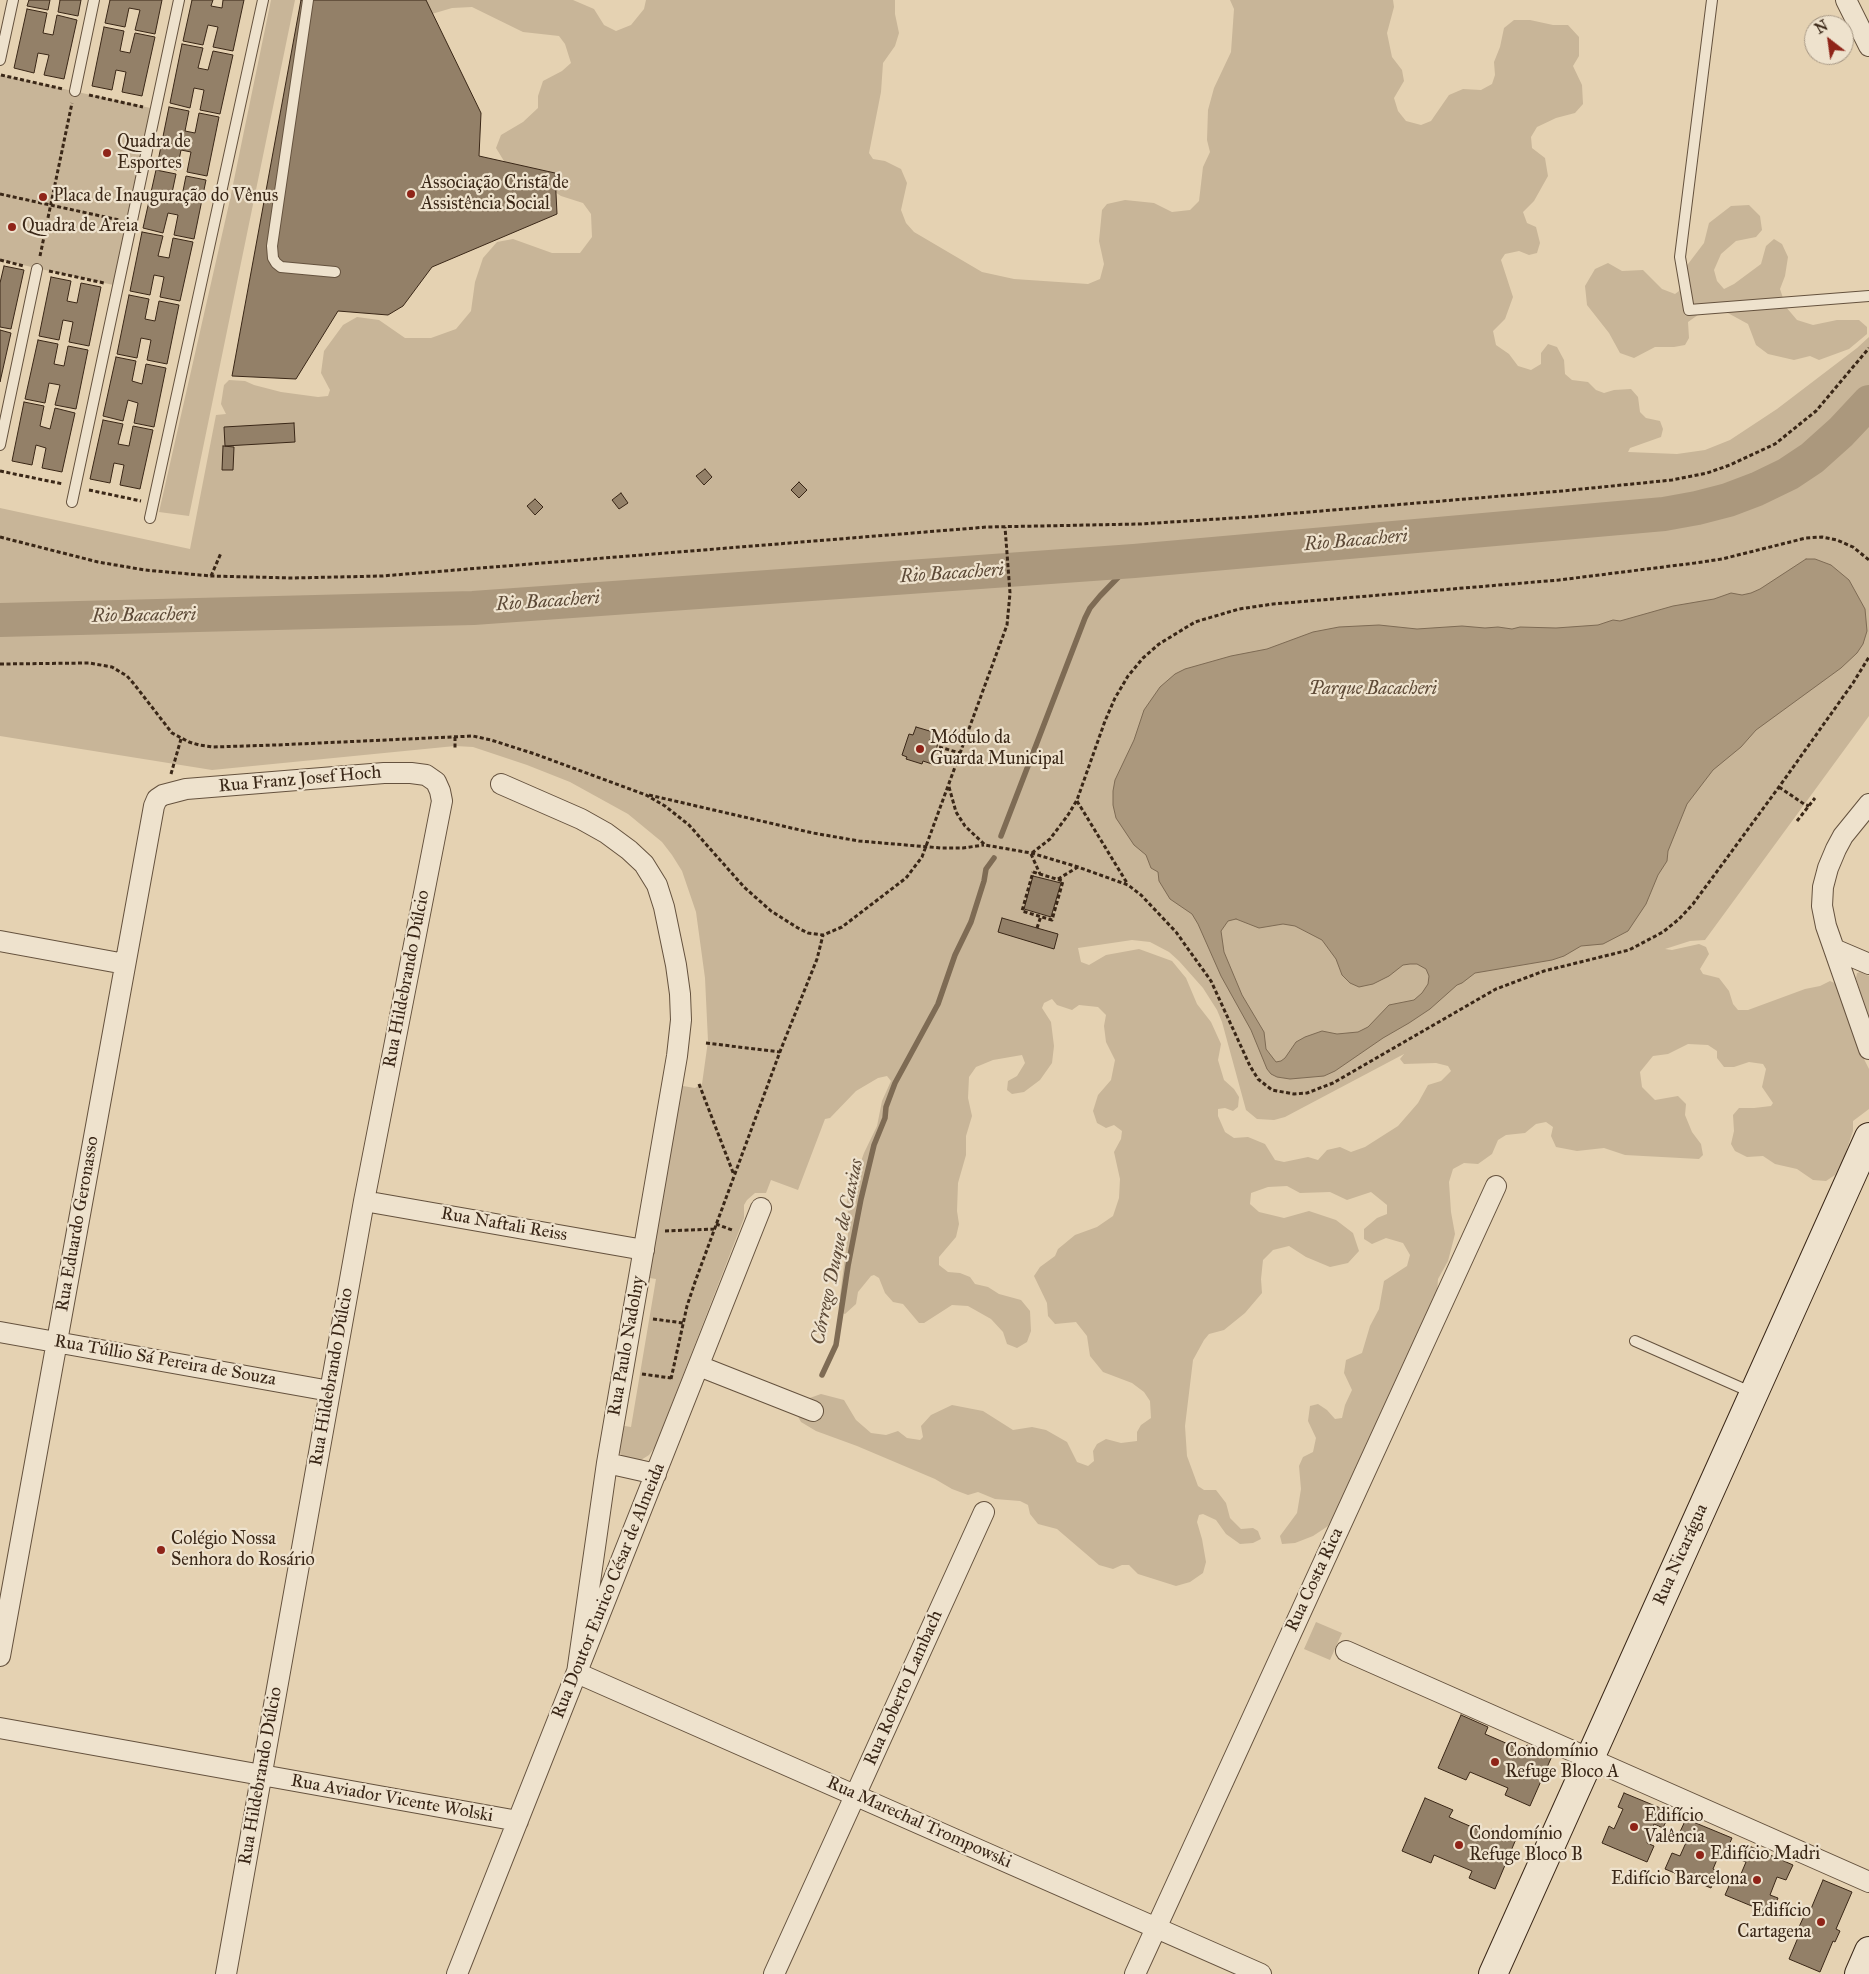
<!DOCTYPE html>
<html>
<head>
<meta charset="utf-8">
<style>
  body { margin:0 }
  #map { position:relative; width:1869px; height:1974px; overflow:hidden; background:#e5d2b2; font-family:"IM FELL Great Primer",serif }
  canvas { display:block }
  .north { position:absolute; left:1804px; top:15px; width:50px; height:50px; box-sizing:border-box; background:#eee2cd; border:1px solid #a69784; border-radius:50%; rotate:330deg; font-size:14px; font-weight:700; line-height:20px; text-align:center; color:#3a2717 }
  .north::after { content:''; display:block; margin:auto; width:18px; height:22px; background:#8f2418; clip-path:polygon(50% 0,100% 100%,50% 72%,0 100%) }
</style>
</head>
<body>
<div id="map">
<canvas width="1869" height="1974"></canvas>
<div class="north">N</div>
</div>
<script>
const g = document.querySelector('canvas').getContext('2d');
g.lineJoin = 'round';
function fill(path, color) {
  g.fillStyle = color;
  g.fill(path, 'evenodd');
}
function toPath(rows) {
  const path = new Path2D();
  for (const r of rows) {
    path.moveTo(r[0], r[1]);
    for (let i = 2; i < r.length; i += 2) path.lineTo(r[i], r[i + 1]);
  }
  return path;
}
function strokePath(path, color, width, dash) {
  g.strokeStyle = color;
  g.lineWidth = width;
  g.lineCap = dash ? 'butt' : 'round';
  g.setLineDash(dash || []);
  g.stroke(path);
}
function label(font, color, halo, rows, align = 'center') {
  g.font = font + ' "IM FELL Great Primer",serif';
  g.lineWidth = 4.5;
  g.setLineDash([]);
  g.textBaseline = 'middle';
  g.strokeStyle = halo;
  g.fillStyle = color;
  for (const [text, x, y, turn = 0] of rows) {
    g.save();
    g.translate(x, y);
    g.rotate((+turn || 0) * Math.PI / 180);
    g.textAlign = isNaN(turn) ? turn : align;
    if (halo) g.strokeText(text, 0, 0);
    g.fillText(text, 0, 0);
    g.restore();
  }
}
const green = toPath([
  [271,0,295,0,189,516,159,512,229,204],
  [400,0,573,0,594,9,604,25,616,31,631,25,644,9,646,0,895,0,895,14,899,33,895,46,883,63,881,92,869,153,873,159,885,161,901,169,907,183,901,210,906,223,914,232,982,272,1014,279,1088,284,1100,279,1104,264,1099,241,1102,210,1107,204,1125,200,1154,203,1172,212,1190,210,1199,201,1203,167,1210,152,1207,140,1208,110,1214,88,1231,52,1234,9,1230,0,1393,0,1394,7,1387,33,1392,57,1402,70,1404,81,1394,98,1398,111,1406,121,1421,125,1431,121,1449,95,1463,89,1481,90,1492,84,1495,75,1494,62,1500,47,1504,28,1514,20,1530,20,1553,25,1568,25,1579,37,1579,56,1573,66,1582,85,1583,104,1575,113,1556,118,1537,127,1531,137,1532,148,1545,158,1548,176,1534,201,1523,212,1527,223,1536,227,1540,243,1537,253,1529,255,1519,251,1505,254,1501,260,1513,297,1505,319,1493,331,1496,345,1509,354,1518,366,1531,370,1541,364,1541,353,1548,344,1557,347,1564,360,1565,374,1572,380,1588,382,1596,390,1604,393,1614,390,1631,389,1638,397,1640,412,1646,418,1660,421,1663,429,1661,437,1630,448,1628,452,1677,454,1705,450,1730,440,1777,409,1857,348,1869,337,1869,716,1705,940,1690,941,1665,949,1672,950,1699,944,1706,947,1709,954,1700,969,1703,974,1719,978,1729,991,1733,1004,1738,1010,1748,1010,1805,989,1820,986,1830,981,1837,984,1853,1018,1864,1059,1869,1069,1869,1109,1853,1121,1853,1131,1844,1158,1835,1175,1826,1181,1813,1180,1797,1169,1775,1164,1763,1156,1747,1157,1735,1151,1731,1144,1734,1131,1733,1115,1739,1108,1754,1108,1771,1106,1773,1103,1762,1087,1766,1069,1763,1064,1749,1062,1734,1067,1724,1067,1717,1058,1717,1051,1708,1045,1688,1044,1668,1054,1653,1056,1640,1072,1642,1087,1655,1100,1678,1096,1686,1104,1685,1115,1692,1132,1701,1144,1703,1155,1699,1159,1625,1155,1604,1148,1577,1151,1556,1147,1551,1136,1553,1127,1546,1122,1536,1124,1525,1133,1506,1135,1498,1140,1492,1154,1478,1164,1464,1163,1453,1169,1449,1182,1451,1212,1455,1234,1448,1261,1438,1279,1437,1294,1419,1329,1350,1486,1328,1526,1313,1536,1295,1543,1282,1544,1280,1536,1297,1513,1301,1489,1299,1466,1303,1457,1313,1452,1316,1438,1308,1421,1310,1406,1318,1404,1327,1410,1335,1419,1342,1418,1345,1405,1352,1390,1344,1373,1346,1360,1362,1353,1370,1326,1379,1309,1384,1281,1407,1266,1410,1255,1403,1243,1386,1238,1372,1244,1364,1239,1364,1229,1377,1218,1387,1214,1387,1205,1371,1192,1347,1200,1330,1192,1300,1193,1287,1186,1268,1187,1251,1193,1250,1204,1259,1212,1284,1218,1309,1211,1336,1220,1353,1233,1359,1251,1348,1263,1330,1267,1306,1257,1289,1246,1273,1250,1263,1260,1261,1279,1262,1293,1245,1313,1224,1330,1209,1334,1204,1340,1193,1360,1185,1426,1187,1456,1198,1486,1204,1490,1216,1490,1226,1503,1230,1518,1241,1529,1253,1528,1258,1531,1261,1539,1253,1543,1240,1544,1226,1534,1216,1520,1203,1514,1199,1515,1197,1522,1202,1539,1206,1562,1203,1573,1190,1582,1176,1586,1138,1574,1129,1565,1122,1565,1113,1569,1099,1565,1057,1529,1038,1524,1030,1514,1028,1505,1020,1501,995,1499,978,1492,968,1495,952,1489,935,1479,857,1446,816,1431,801,1422,795,1411,801,1401,821,1394,844,1400,856,1420,871,1433,886,1435,898,1431,907,1438,920,1440,923,1437,921,1426,931,1415,952,1405,983,1411,1013,1430,1032,1427,1046,1430,1067,1442,1077,1462,1088,1466,1094,1461,1093,1451,1097,1444,1106,1439,1121,1443,1137,1441,1137,1432,1141,1425,1151,1418,1150,1401,1144,1392,1132,1383,1103,1372,1090,1356,1087,1336,1076,1322,1055,1324,1048,1316,1047,1303,1034,1276,1040,1267,1055,1256,1058,1249,1075,1235,1097,1227,1113,1216,1119,1198,1120,1179,1114,1152,1121,1139,1122,1131,1114,1125,1106,1128,1097,1123,1093,1111,1098,1095,1111,1080,1115,1060,1106,1042,1104,1026,1106,1015,1098,1007,1079,1005,1072,1010,1057,1005,1052,999,1044,1003,1042,1008,1051,1022,1054,1046,1052,1063,1040,1080,1024,1092,1012,1094,1007,1090,1008,1081,1017,1076,1025,1063,1022,1055,993,1060,976,1067,969,1077,968,1098,972,1116,966,1136,966,1155,958,1183,957,1211,959,1224,956,1237,939,1257,939,1265,948,1272,960,1273,970,1277,975,1284,988,1287,999,1294,1021,1300,1030,1311,1031,1331,1027,1342,1017,1348,1007,1344,1003,1332,991,1319,968,1306,952,1305,924,1323,919,1323,903,1304,893,1302,885,1293,879,1278,874,1275,871,1276,858,1292,856,1304,845,1314,840,1312,839,1303,850,1218,846,1206,848,1197,864,1153,877,1126,882,1101,891,1081,887,1076,878,1078,856,1091,830,1118,825,1119,798,1190,771,1180,766,1193,755,1193,747,1200,744,1205,744,1218,655,1447,649,1455,641,1460,633,1461,625,1459,620,1453,616,1444,618,1425,631,1427,656,1279,643,1277,677,1085,695,1088,702,1084,708,1041,705,978,696,912,682,871,672,855,662,842,628,814,570,782,527,765,473,747,455,746,212,770,0,736,0,508,190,549,216,415,226,414,221,404,224,385,229,380,245,381,254,385,281,392,318,397,328,396,330,390,321,373,324,351,343,325,357,317,379,320,405,338,431,338,456,329,471,311,475,282,483,258,497,242,513,239,552,253,580,253,592,237,591,214,583,203,561,196,535,179,507,166,496,148,501,135,523,122,538,108,538,96,543,81,562,71,571,63,565,44,559,36,523,32,472,7,452,8,425,16],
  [1132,940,1150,942,1169,952,1179,961,1203,988,1217,1010,1222,1022,1246,1110,1257,1119,1274,1120,1285,1117,1404,1054,1400,1059,1404,1064,1436,1063,1448,1066,1451,1071,1441,1081,1428,1085,1418,1103,1398,1126,1365,1147,1351,1152,1340,1147,1327,1150,1318,1160,1308,1157,1284,1162,1275,1160,1265,1144,1248,1137,1234,1138,1225,1132,1218,1116,1218,1109,1225,1108,1233,1111,1238,1107,1239,1097,1234,1089,1224,1080,1218,1060,1221,1044,1211,1022,1197,1004,1186,978,1172,961,1139,949,1106,955,1089,965,1081,962,1078,948],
  [0,75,155,109,118,286,0,260],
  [1749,205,1760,216,1762,230,1756,237,1736,241,1721,254,1714,270,1717,281,1724,289,1734,284,1761,264,1766,246,1774,239,1782,244,1788,257,1785,276,1780,289,1786,307,1797,320,1813,325,1837,320,1859,320,1867,327,1867,334,1849,349,1819,360,1810,356,1794,360,1768,354,1756,345,1748,324,1726,312,1702,312,1688,322,1689,338,1685,345,1674,347,1655,347,1634,358,1620,353,1609,333,1587,305,1585,286,1595,269,1608,263,1622,271,1643,270,1662,289,1675,294,1679,291,1685,268,1704,243,1709,223,1731,206],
  [1860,972,1869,976,1869,1021,1856,978,1857,973],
  [1316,1622,1342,1633,1330,1660,1304,1649]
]);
const water = toPath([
  [1806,559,1815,559,1831,565,1849,580,1865,609,1867,631,1863,644,1857,653,1841,668,1756,730,1741,747,1713,770,1687,804,1668,851,1667,861,1658,875,1646,904,1628,931,1603,944,1581,946,1564,956,1552,960,1475,973,1462,983,1457,985,1430,1009,1409,1023,1383,1038,1335,1071,1324,1076,1290,1079,1277,1077,1271,1074,1267,1069,1251,1030,1221,976,1198,924,1192,914,1170,899,1159,881,1158,872,1151,868,1146,855,1134,845,1116,818,1113,805,1113,791,1115,780,1134,740,1144,710,1160,687,1175,674,1185,669,1231,656,1267,649,1313,632,1339,627,1379,625,1417,629,1462,626,1485,628,1498,627,1512,629,1520,627,1556,628,1598,625,1613,620,1620,621,1673,606,1714,599,1731,593,1742,595,1751,593,1760,589,1806,559],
  [1236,919,1259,928,1283,924,1295,926,1322,940,1336,959,1342,975,1350,983,1359,987,1373,984,1389,976,1403,965,1410,964,1417,964,1426,969,1429,976,1428,984,1422,993,1414,1000,1389,1005,1368,1027,1358,1032,1337,1034,1322,1031,1305,1037,1296,1042,1285,1058,1281,1061,1276,1062,1266,1049,1264,1032,1242,995,1224,952,1221,931,1228,921,1236,919]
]);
const stream = toPath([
  [1001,836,1085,618,1090,608,1100,596,1134,561],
  [822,1375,836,1345,848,1266,861,1199,874,1145,885,1118,886,1107,895,1083,938,1004,955,955,971,922,984,881,986,869,994,858]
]);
const river = toPath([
  [0,620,473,608,1134,561,1664,514,1697,508,1728,500,1757,489,1788,474,1812,458,1841,432,1869,402]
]);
const building = toPath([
  [29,0,50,0,48,10,27,6,29,0],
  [60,0,81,0,78,16,58,12,60,0],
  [110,0,162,0,155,34,135,30,140,10,129,8,125,27,105,23,110,0],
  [192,0,213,0,211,6,222,8,223,0,244,0,233,51,213,47,218,27,208,25,203,45,183,41,192,0],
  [301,0,426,0,481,113,479,156,555,173,557,214,432,267,403,306,388,315,338,311,296,379,232,376,301,0],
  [27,9,47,13,43,33,53,35,57,15,77,20,64,79,44,75,49,55,38,53,34,73,14,68,27,9],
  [104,27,124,31,120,51,130,53,135,33,155,37,142,96,122,92,126,72,116,70,112,90,92,86,104,27],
  [182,44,203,48,198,68,208,70,213,51,233,55,220,114,200,110,204,90,194,88,190,108,170,103,182,44],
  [169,107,189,111,185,131,195,133,199,113,219,117,207,176,187,172,191,152,181,150,177,170,157,166,169,107],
  [156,170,176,174,172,193,182,196,186,176,206,180,194,239,174,235,178,215,168,213,163,233,143,228,156,170],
  [142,232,163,236,158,256,169,258,173,238,193,242,180,301,160,297,164,277,154,275,150,295,130,291,142,232],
  [4,266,24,270,11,329,0,327,0,283,4,266],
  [51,277,71,281,67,301,77,303,81,283,101,287,89,346,69,342,73,322,63,320,59,340,39,336,51,277],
  [129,295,149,299,145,319,155,321,159,301,179,305,167,364,147,360,151,340,141,338,137,358,117,354,129,295],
  [0,330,11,333,0,382,0,330],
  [38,340,58,344,54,364,64,366,68,346,88,350,76,409,55,405,60,385,49,383,45,403,25,399,38,340],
  [116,357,136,361,132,381,142,384,146,364,166,368,154,427,134,423,138,403,128,400,123,421,103,416,116,357],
  [24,402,44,406,40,426,50,429,55,408,75,413,62,472,42,468,46,448,36,445,32,465,12,461,24,402],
  [103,420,123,424,118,444,129,446,133,426,153,430,140,489,120,485,124,465,114,463,110,483,90,479,103,420],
  [294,423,295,442,225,446,224,427,294,423],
  [223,446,234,447,233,470,222,470,223,446],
  [705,469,712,477,704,485,696,476,705,469],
  [799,482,807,490,799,498,791,490,799,482],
  [621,493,628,503,619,509,612,500,621,493],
  [535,499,543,507,535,515,527,506,535,499],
  [916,727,933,732,930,740,938,743,932,764,923,761,922,764,906,759,907,757,902,755,909,734,913,735,916,727],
  [1033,876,1061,883,1051,917,1024,909,1033,876],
  [1002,918,1058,934,1054,949,998,932,1002,918],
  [1461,1715,1488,1727,1485,1734,1524,1751,1527,1745,1552,1756,1530,1806,1505,1795,1508,1788,1470,1772,1466,1780,1438,1768,1461,1715],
  [1624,1793,1670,1812,1663,1828,1654,1824,1647,1843,1654,1846,1647,1862,1602,1843,1609,1826,1614,1829,1623,1809,1618,1807,1624,1793],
  [1425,1798,1453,1810,1449,1817,1488,1834,1491,1829,1516,1839,1495,1889,1469,1878,1472,1871,1434,1855,1431,1863,1402,1851,1425,1798],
  [1686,1819,1732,1838,1726,1852,1721,1850,1713,1869,1718,1872,1711,1888,1665,1869,1672,1853,1680,1856,1688,1838,1679,1834,1686,1819],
  [1747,1845,1793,1865,1786,1880,1777,1877,1770,1895,1778,1898,1771,1914,1725,1895,1732,1879,1738,1881,1746,1862,1741,1860,1747,1845],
  [1823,1880,1852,1892,1836,1929,1840,1931,1835,1942,1833,1941,1820,1972,1789,1959,1802,1928,1799,1927,1804,1916,1808,1916,1823,1880]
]);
const path = toPath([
  [1,75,63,89],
  [89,95,143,107],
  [0,194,119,220],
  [40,256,72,103],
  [0,260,24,266],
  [49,271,104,283],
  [0,471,63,484],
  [89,490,141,501],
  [0,537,98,562,145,570,211,576,292,578,382,576,987,527,1141,524,1249,517,1562,491,1672,480,1707,473,1730,465,1775,444,1816,411,1869,348],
  [211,576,221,553],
  [0,664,89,663,112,667,127,676,134,684,172,733,189,742,199,745,213,747,276,745,473,736,491,740,535,754,646,795,665,806,689,825,744,887,771,911,798,928,808,933,823,935,842,927,906,878,922,857,1007,625,1010,593,1005,527],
  [455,737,455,749],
  [939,747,960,753],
  [171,774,181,739],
  [949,787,956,812,965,826,985,845,1031,853,1078,867,1128,885,1141,895,1176,932,1211,981,1250,1066,1258,1079,1272,1090,1294,1094,1307,1093,1333,1083,1496,989,1544,971,1629,950,1663,932,1679,919,1693,904,1779,787,1853,683,1869,657],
  [1779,787,1804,804,1809,806],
  [649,795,813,833,859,841,941,848,963,848,984,845],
  [1077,801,1127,883],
  [1797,821,1815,798],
  [1032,853,1050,839,1068,815,1077,800,1105,721,1115,698,1128,676,1143,658,1159,644,1195,622,1239,609,1273,604,1559,580,1695,563,1722,559,1806,538,1822,537,1837,540,1853,547,1869,560],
  [1031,854,1040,874],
  [1033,872,1063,881,1052,920,1022,911,1033,872],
  [1058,879,1078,867],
  [1037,928,1041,916],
  [706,1043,780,1052],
  [699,1084,734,1175],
  [716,1224,732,1230],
  [665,1231,714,1229],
  [653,1319,683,1323],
  [642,1374,671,1378],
  [671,1379,687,1306,695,1282,781,1049,817,959,823,935]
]);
const service = toPath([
  [308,0,272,246,273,258,276,263,281,267,335,272],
  [1712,0,1680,257,1689,310,1869,296],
  [0,60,13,0],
  [75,91,94,0],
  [0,445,37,269],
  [72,502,179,0],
  [150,518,263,0],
  [1635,1341,1753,1393]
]);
const minor = toPath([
  [1846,0,1869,46],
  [501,784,581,819,606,833,629,850,644,864,657,885,664,907,676,965,680,994,681,1020,677,1056,607,1463,577,1673,1261,1974],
  [1869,804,1843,836,1836,849,1828,868,1823,887,1822,906,1826,926,1869,1049],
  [0,941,125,964],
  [1834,949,1869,964],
  [364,1201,644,1250],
  [0,1332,330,1391],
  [699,1366,813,1411],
  [607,1463,656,1474],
  [1346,1651,1869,1882],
  [0,1656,154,806,157,799,163,795,186,789,384,773,411,773,426,775,436,782,440,791,442,801,364,1201,226,1974],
  [0,1728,518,1821],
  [457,1974,761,1208],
  [774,1974,984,1512],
  [1135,1974,1496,1186]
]);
const secondary = toPath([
  [1493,1974,1869,1137],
  [1859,1974,1869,1951]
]);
const markers = [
  [107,153,5,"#8f2418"],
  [411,194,5,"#8f2418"],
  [43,197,5,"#8f2418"],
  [12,227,5,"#8f2418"],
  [920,749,5,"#8f2418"],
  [161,1550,5,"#8f2418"],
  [1495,1762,5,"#8f2418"],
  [1634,1827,5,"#8f2418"],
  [1459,1845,5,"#8f2418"],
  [1700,1855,5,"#8f2418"],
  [1757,1880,5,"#8f2418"],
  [1821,1922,5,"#8f2418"]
];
const poiNames = [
  ["Quadra de",117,143],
  ["Esportes",117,164],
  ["Associação Cristã de",421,184],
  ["Assistência Social",421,205],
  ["Placa de Inauguração do Vênus",53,197],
  ["Quadra de Areia",22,227],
  ["Módulo da",930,739],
  ["Guarda Municipal",930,760],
  ["Colégio Nossa",171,1540],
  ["Senhora do Rosário",171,1561],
  ["Condomínio",1505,1752],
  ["Refuge Bloco A",1505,1773],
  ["Edifício",1644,1817],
  ["Valência",1644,1838],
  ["Condomínio",1469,1835],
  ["Refuge Bloco B",1469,1856],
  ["Edifício Madri",1710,1855],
  ["Edifício Barcelona",1747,1880,"right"],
  ["Edifício",1811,1912,"right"],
  ["Cartagena",1811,1933,"right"]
];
const parkNames = [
  ["Parque Bacacheri",1373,690]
];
const streetNames = [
  ["Rua Franz Josef Hoch",300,780,-5],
  ["Rua Hildebrando Dúlcio",407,979,-79],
  ["Rua Eduardo Geronasso",78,1224,-80],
  ["Rua Naftali Reiss",504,1225,10],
  ["Rua Paulo Nadolny",627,1346,-80],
  ["Rua Túllio Sá Pereira de Souza",165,1361,10],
  ["Rua Hildebrando Dúlcio",332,1377,-80],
  ["Rua Nicarágua",1681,1555,-66],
  ["Rua Costa Rica",1315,1580,-65],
  ["Rua Doutor Eurico César de Almeida",609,1591,-68],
  ["Rua Roberto Lambach",904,1688,-66],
  ["Rua Hildebrando Dúlcio",261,1776,-80],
  ["Rua Aviador Vicente Wolski",392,1799,10],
  ["Rua Marechal Trompowski",919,1823,24]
];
const waterNames = [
  ["Rio Bacacheri",1356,541,-5],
  ["Rio Bacacheri",952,574,-4],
  ["Rio Bacacheri",548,602,-4],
  ["Rio Bacacheri",144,616,-1],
  ["Córrego Duque de Caxias",838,1252,-78]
];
fill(green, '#c8b598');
fill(water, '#ab987d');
strokePath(water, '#7e6b54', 1);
strokePath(stream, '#7e6b54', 5.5);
strokePath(river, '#ab987d', 34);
fill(building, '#938068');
strokePath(building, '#3a2717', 1);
strokePath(service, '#65523e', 12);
strokePath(minor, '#65523e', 22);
strokePath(secondary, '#3a2717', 30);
strokePath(path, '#3a2717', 3, [4, 2.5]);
strokePath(service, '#eee2cd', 10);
strokePath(minor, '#eee2cd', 20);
strokePath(secondary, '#eee2cd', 28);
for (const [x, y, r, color] of markers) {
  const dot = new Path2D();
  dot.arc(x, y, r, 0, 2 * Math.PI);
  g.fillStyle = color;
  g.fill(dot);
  strokePath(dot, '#eee2cd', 2);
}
label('18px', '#3a2717', '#eee2cd', poiNames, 'left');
label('italic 18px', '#5e4a37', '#eee2cd', parkNames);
label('18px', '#3a2717', '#eee2cd', streetNames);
label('italic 19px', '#5c4936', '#eee2cd', waterNames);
</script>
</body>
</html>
